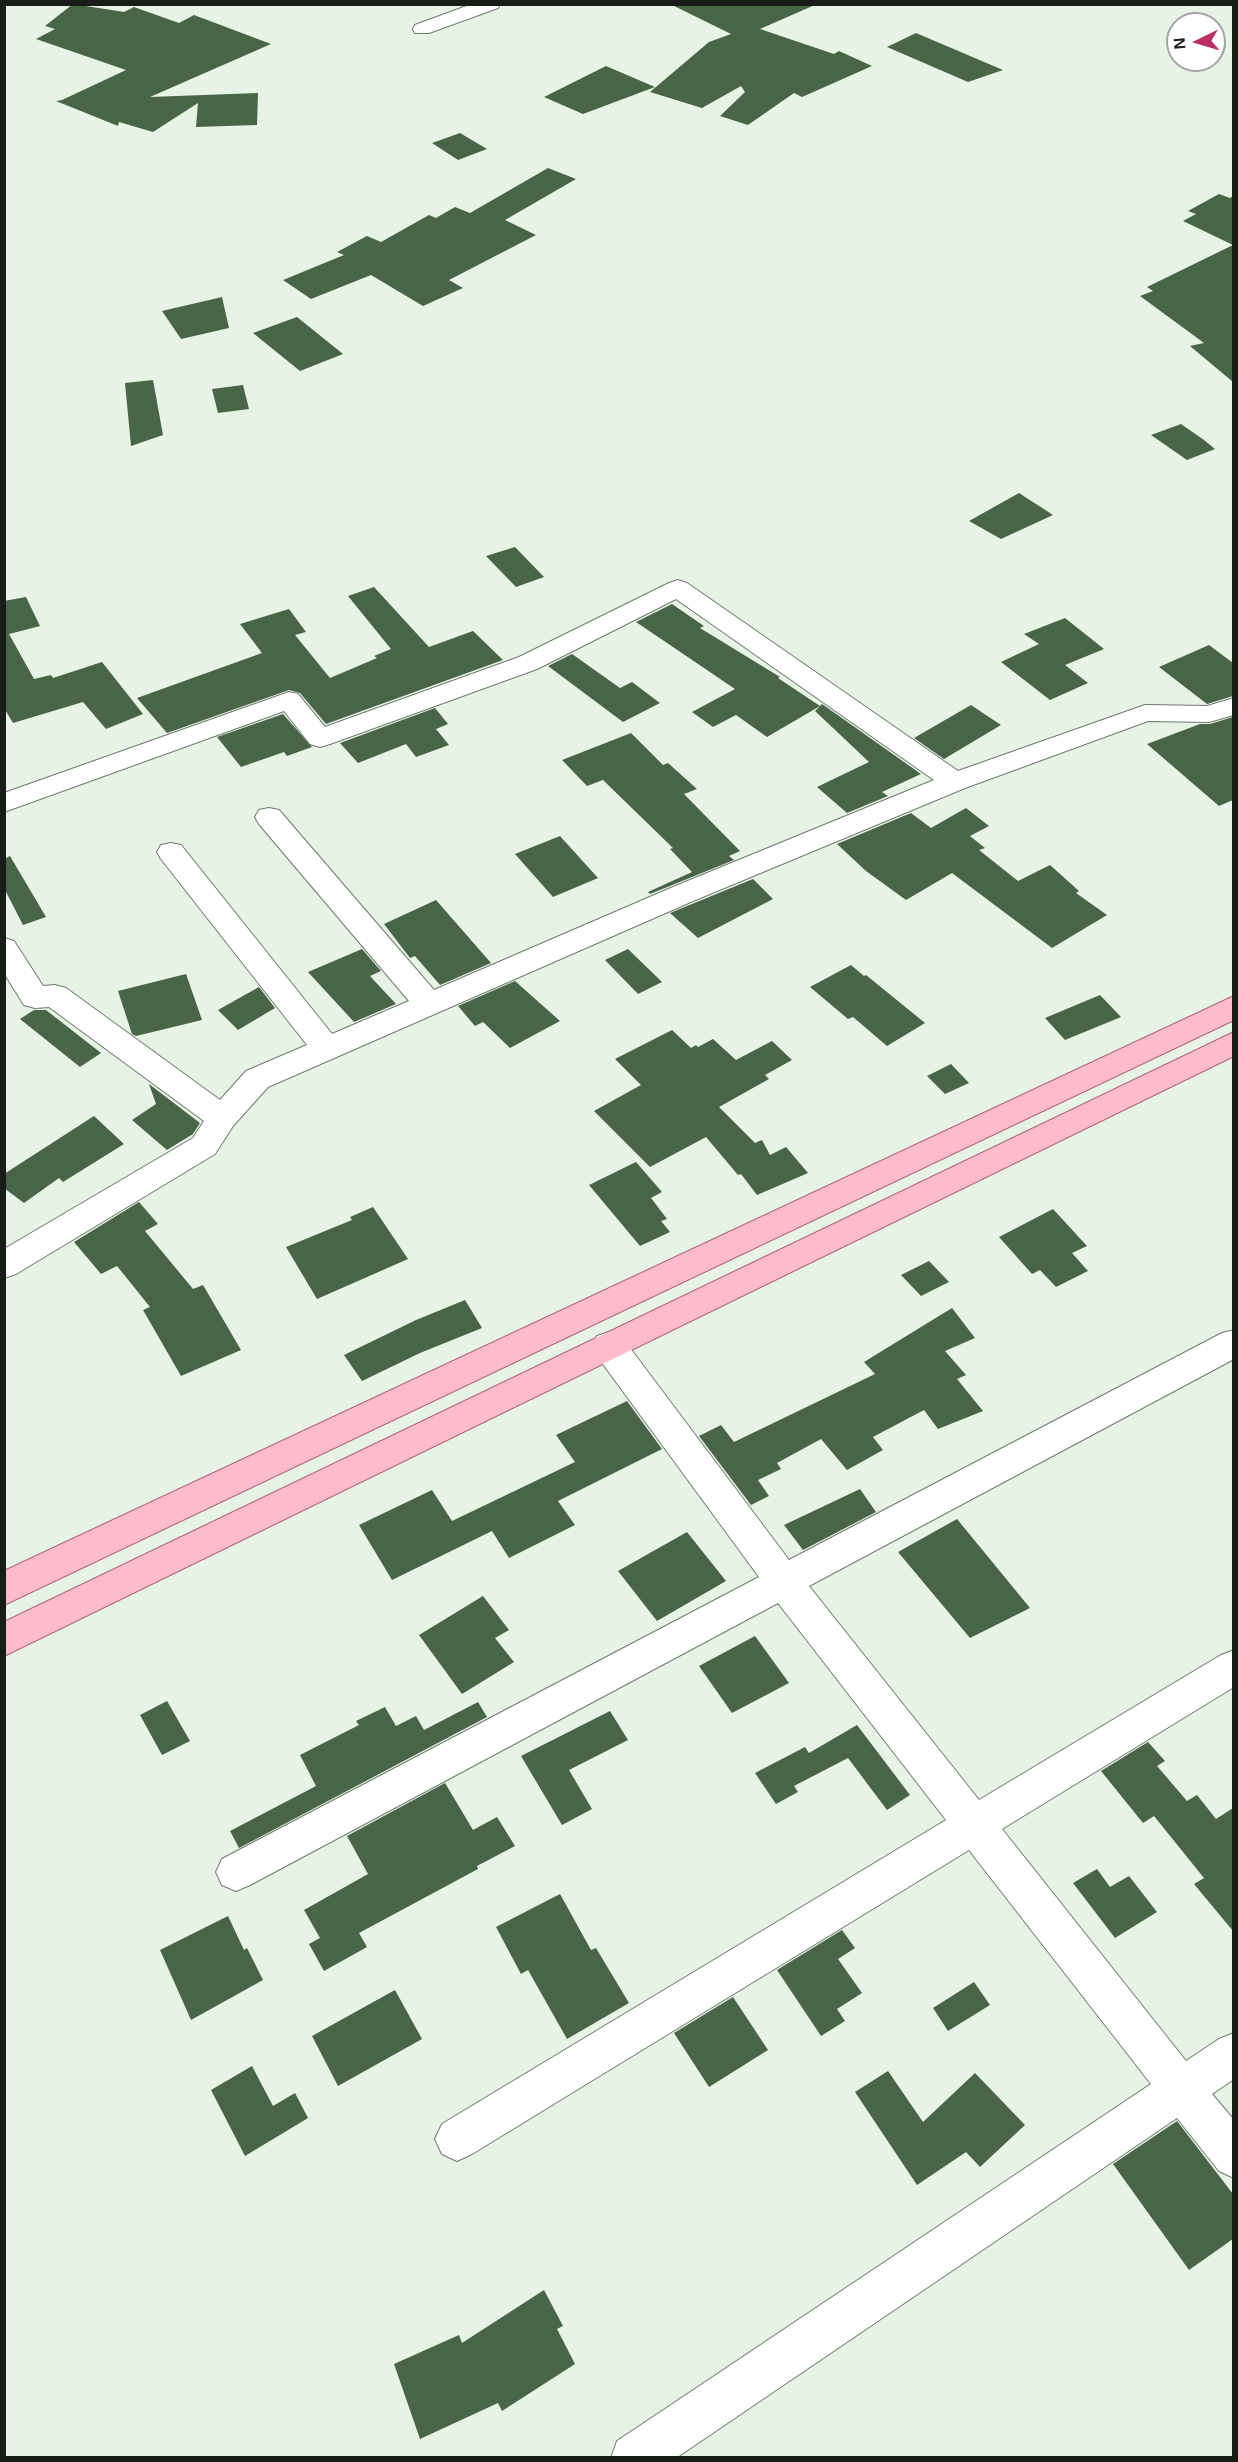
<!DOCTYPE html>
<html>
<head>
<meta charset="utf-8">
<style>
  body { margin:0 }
  #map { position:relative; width:1238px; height:2462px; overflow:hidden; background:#e6f3e5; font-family:Arial,sans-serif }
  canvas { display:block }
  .frame { position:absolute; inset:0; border:6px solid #181d18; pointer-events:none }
  .north { position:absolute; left:1166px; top:12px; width:60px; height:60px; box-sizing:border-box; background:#fff; border:2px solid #a3a5a3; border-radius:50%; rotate:265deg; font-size:16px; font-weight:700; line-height:24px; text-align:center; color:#181d18 }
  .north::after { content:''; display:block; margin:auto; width:21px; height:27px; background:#ba2e62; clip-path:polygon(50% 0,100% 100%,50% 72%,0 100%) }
</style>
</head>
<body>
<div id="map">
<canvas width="1238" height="2462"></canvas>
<div class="frame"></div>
<div class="north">N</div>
</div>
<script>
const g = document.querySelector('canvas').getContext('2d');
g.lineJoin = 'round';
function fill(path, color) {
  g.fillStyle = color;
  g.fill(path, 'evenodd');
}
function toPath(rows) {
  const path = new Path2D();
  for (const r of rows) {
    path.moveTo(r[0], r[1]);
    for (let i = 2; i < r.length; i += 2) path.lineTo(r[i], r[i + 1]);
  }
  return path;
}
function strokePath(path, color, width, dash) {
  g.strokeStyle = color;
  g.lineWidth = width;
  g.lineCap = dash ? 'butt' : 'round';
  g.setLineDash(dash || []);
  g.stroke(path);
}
const building = toPath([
  [73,4,124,12,134,7,179,23,194,15,271,44,150,97,258,93,257,125,196,127,198,103,153,132,119,122,118,126,56,101,62,100,126,70,36,39,55,29,45,26],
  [670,4,817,4,760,29,834,54,839,51,872,66,802,97,794,93,748,125,720,116,745,92,741,86,702,108,650,92,709,42,731,34],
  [916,33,1003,70,968,82,887,47],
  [606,66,655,87,583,114,544,97],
  [460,133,487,149,458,160,432,143],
  [548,168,576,179,505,220,536,235,449,280,463,288,423,306,371,275,311,299,283,280,344,255,337,252,367,236,381,242,429,215,436,218,455,207,470,213],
  [1219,194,1230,198,1233,196,1233,382,1190,346,1204,343,1140,296,1153,291,1147,287,1233,245,1183,221,1196,214,1188,211],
  [222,297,229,328,181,339,162,311],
  [297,317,343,354,300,371,253,333],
  [153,380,163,435,131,446,125,383],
  [243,385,249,409,218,413,212,389],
  [1181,424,1204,440,1215,449,1187,460,1151,435],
  [1019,493,1053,515,1001,539,969,521],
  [515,547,544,577,516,587,486,556],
  [374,587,429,647,473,631,503,660,326,724,300,693,289,690,167,733,137,698,262,653,240,624,289,609,306,632,295,635,330,678,377,658,374,656,391,649,348,596],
  [26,597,40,626,9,634,34,679,51,675,53,678,102,662,143,714,106,729,83,702,13,723,4,708,4,601],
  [672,604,704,626,700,628,780,677,778,678,820,706,767,737,736,715,713,727,692,712,735,689,636,622],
  [1065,618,1104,649,1065,665,1088,683,1050,700,1001,662,1039,644,1024,634],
  [1209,645,1233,663,1233,696,1207,704,1159,667],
  [572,654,620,688,632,682,660,703,623,722,548,666],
  [822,704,921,774,882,792,888,796,847,813,817,787,869,762,815,711],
  [971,705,1001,725,944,759,914,738],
  [435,708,448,724,436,729,449,745,416,757,406,744,358,763,340,743],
  [283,714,312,747,287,756,284,752,241,767,217,737],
  [1233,717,1233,800,1219,806,1147,744,1200,724,1210,724],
  [631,733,663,765,668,763,697,789,684,794,740,851,729,856,734,860,650,894,648,892,692,872,670,849,673,848,603,780,587,786,562,760],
  [966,808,989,826,970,836,985,848,979,850,1018,881,1050,865,1079,891,1076,893,1107,915,1052,948,952,873,906,900,866,871,837,844,911,813,931,828],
  [560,836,598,878,553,897,515,854],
  [10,856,46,917,23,925,4,888,4,859],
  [753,879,773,899,698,938,670,913],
  [436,900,491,963,440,985,415,956,410,958,384,924],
  [362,949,381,971,370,976,396,1004,354,1022,308,972],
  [628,949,662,982,638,994,605,960],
  [851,965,864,976,866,975,925,1023,887,1046,853,1017,848,1019,810,987],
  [186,974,202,1020,136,1036,132,1034,118,991],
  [515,981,560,1021,510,1048,483,1022,475,1026,458,1006],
  [259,987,275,1008,238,1030,218,1010],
  [1100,995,1121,1017,1065,1040,1045,1018],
  [34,1010,46,1010,101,1053,80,1067,20,1019],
  [672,1030,691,1048,696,1045,698,1047,713,1039,736,1060,772,1041,792,1060,765,1075,769,1079,719,1107,755,1143,762,1140,770,1155,786,1147,808,1173,757,1195,741,1174,738,1175,706,1137,650,1167,594,1111,641,1085,615,1059],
  [951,1064,969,1083,945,1094,927,1076],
  [149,1084,200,1123,193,1134,167,1150,132,1120,156,1104],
  [94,1116,124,1144,63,1182,59,1178,24,1203,4,1188,4,1174],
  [636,1162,662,1192,651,1198,667,1219,661,1221,670,1232,640,1246,589,1185],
  [139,1202,158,1224,145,1231,193,1289,203,1285,241,1350,181,1376,143,1310,150,1307,117,1266,101,1274,74,1242],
  [373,1207,408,1259,317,1299,286,1247,352,1220,350,1217],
  [1053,1209,1087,1246,1072,1253,1088,1271,1056,1287,1040,1270,1032,1274,999,1237],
  [929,1261,949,1282,921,1296,901,1275],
  [465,1300,482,1328,420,1353,362,1381,344,1355,416,1320],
  [952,1308,975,1338,945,1351,966,1375,957,1379,983,1411,938,1429,924,1410,873,1437,883,1450,847,1470,821,1439,777,1463,781,1469,758,1480,769,1496,751,1505,699,1436,721,1425,734,1442,875,1374,864,1362],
  [627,1401,662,1449,558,1501,575,1525,509,1558,492,1531,392,1580,359,1525,432,1490,452,1521,575,1462,556,1435],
  [860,1489,876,1512,803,1550,784,1525],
  [957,1519,1030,1608,970,1638,898,1552],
  [687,1532,726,1581,657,1621,618,1571],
  [483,1596,509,1630,495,1638,514,1662,462,1694,419,1635],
  [755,1636,789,1683,732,1713,699,1666],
  [167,1701,190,1741,162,1755,140,1715],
  [478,1702,487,1717,239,1848,230,1831,316,1786,300,1755,359,1725,356,1721,385,1707,396,1726,416,1716,424,1730],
  [610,1711,628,1740,569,1770,592,1809,562,1825,521,1756],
  [857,1725,910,1795,887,1810,848,1758,794,1786,798,1792,776,1804,755,1773,805,1747,809,1753],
  [1148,1742,1165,1761,1157,1766,1187,1801,1197,1795,1216,1819,1233,1808,1233,1931,1194,1884,1204,1878,1154,1816,1143,1823,1101,1771],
  [445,1783,473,1830,497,1817,515,1846,477,1866,478,1869,359,1933,367,1947,324,1971,309,1944,320,1938,304,1910,368,1874,347,1836],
  [1097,1869,1110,1887,1129,1876,1157,1912,1115,1938,1073,1883],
  [560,1894,591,1950,596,1948,629,2003,567,2039,528,1970,521,1974,496,1927],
  [228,1916,244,1950,247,1948,263,1980,191,2020,160,1950],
  [842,1930,855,1948,838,1959,862,1993,837,2009,845,2021,821,2036,777,1970],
  [974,1982,990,2005,948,2031,933,2008],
  [395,1990,422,2039,338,2086,312,2036],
  [733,1997,768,2050,709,2087,674,2033],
  [252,2066,273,2106,295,2093,308,2118,245,2156,211,2090],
  [888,2071,923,2122,975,2073,1025,2125,980,2167,966,2152,917,2185,855,2092],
  [1177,2121,1233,2194,1233,2239,1189,2270,1113,2164],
  [544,2290,563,2326,557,2329,575,2364,502,2411,498,2403,420,2439,394,2364,459,2335,462,2343]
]);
const minor = toPath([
  [472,4,500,4,498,8,429,33,415,33,413,29,415,25,472,4],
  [678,580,687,583,958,771,1145,705,1207,706,1234,698,1234,715,1209,722,1148,721,965,788,693,901,268,1087,233,1126,215,1154,16,1274,4,1278,4,1249,193,1138,204,1121,49,1007,35,1008,24,1005,4,973,4,938,14,941,43,986,55,985,66,988,220,1100,246,1071,307,1045,161,859,157,852,161,845,171,843,181,845,332,1034,409,1001,259,824,255,817,259,810,269,808,279,810,434,990,673,887,934,780,676,599,537,669,330,744,320,747,310,744,284,711,4,812,4,793,289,692,298,694,325,727,519,657,669,583,678,580],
  [1234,1330,1234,1359,809,1586,979,1800,1221,1655,1234,1650,1234,1687,1002,1829,1186,2061,1219,2039,1234,2033,1234,2079,1212,2094,1234,2120,1234,2178,1219,2171,1177,2118,676,2458,611,2458,617,2441,1151,2084,969,1850,472,2154,457,2161,442,2154,435,2139,442,2124,946,1820,778,1603,250,1885,236,1891,222,1885,216,1872,222,1859,759,1577,597,1356,592,1346,597,1336,609,1332,621,1336,789,1560,1222,1333,1234,1330]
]);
const major = toPath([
  [1234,996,1234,1020,4,1605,4,1571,1234,996],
  [1234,1032,1234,1056,4,1656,4,1622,1234,1032]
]);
fill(building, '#496547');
strokePath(minor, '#6f7a6e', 2);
strokePath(major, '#ad6678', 2);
fill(minor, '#fff');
fill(major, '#febbcd');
</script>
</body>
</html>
